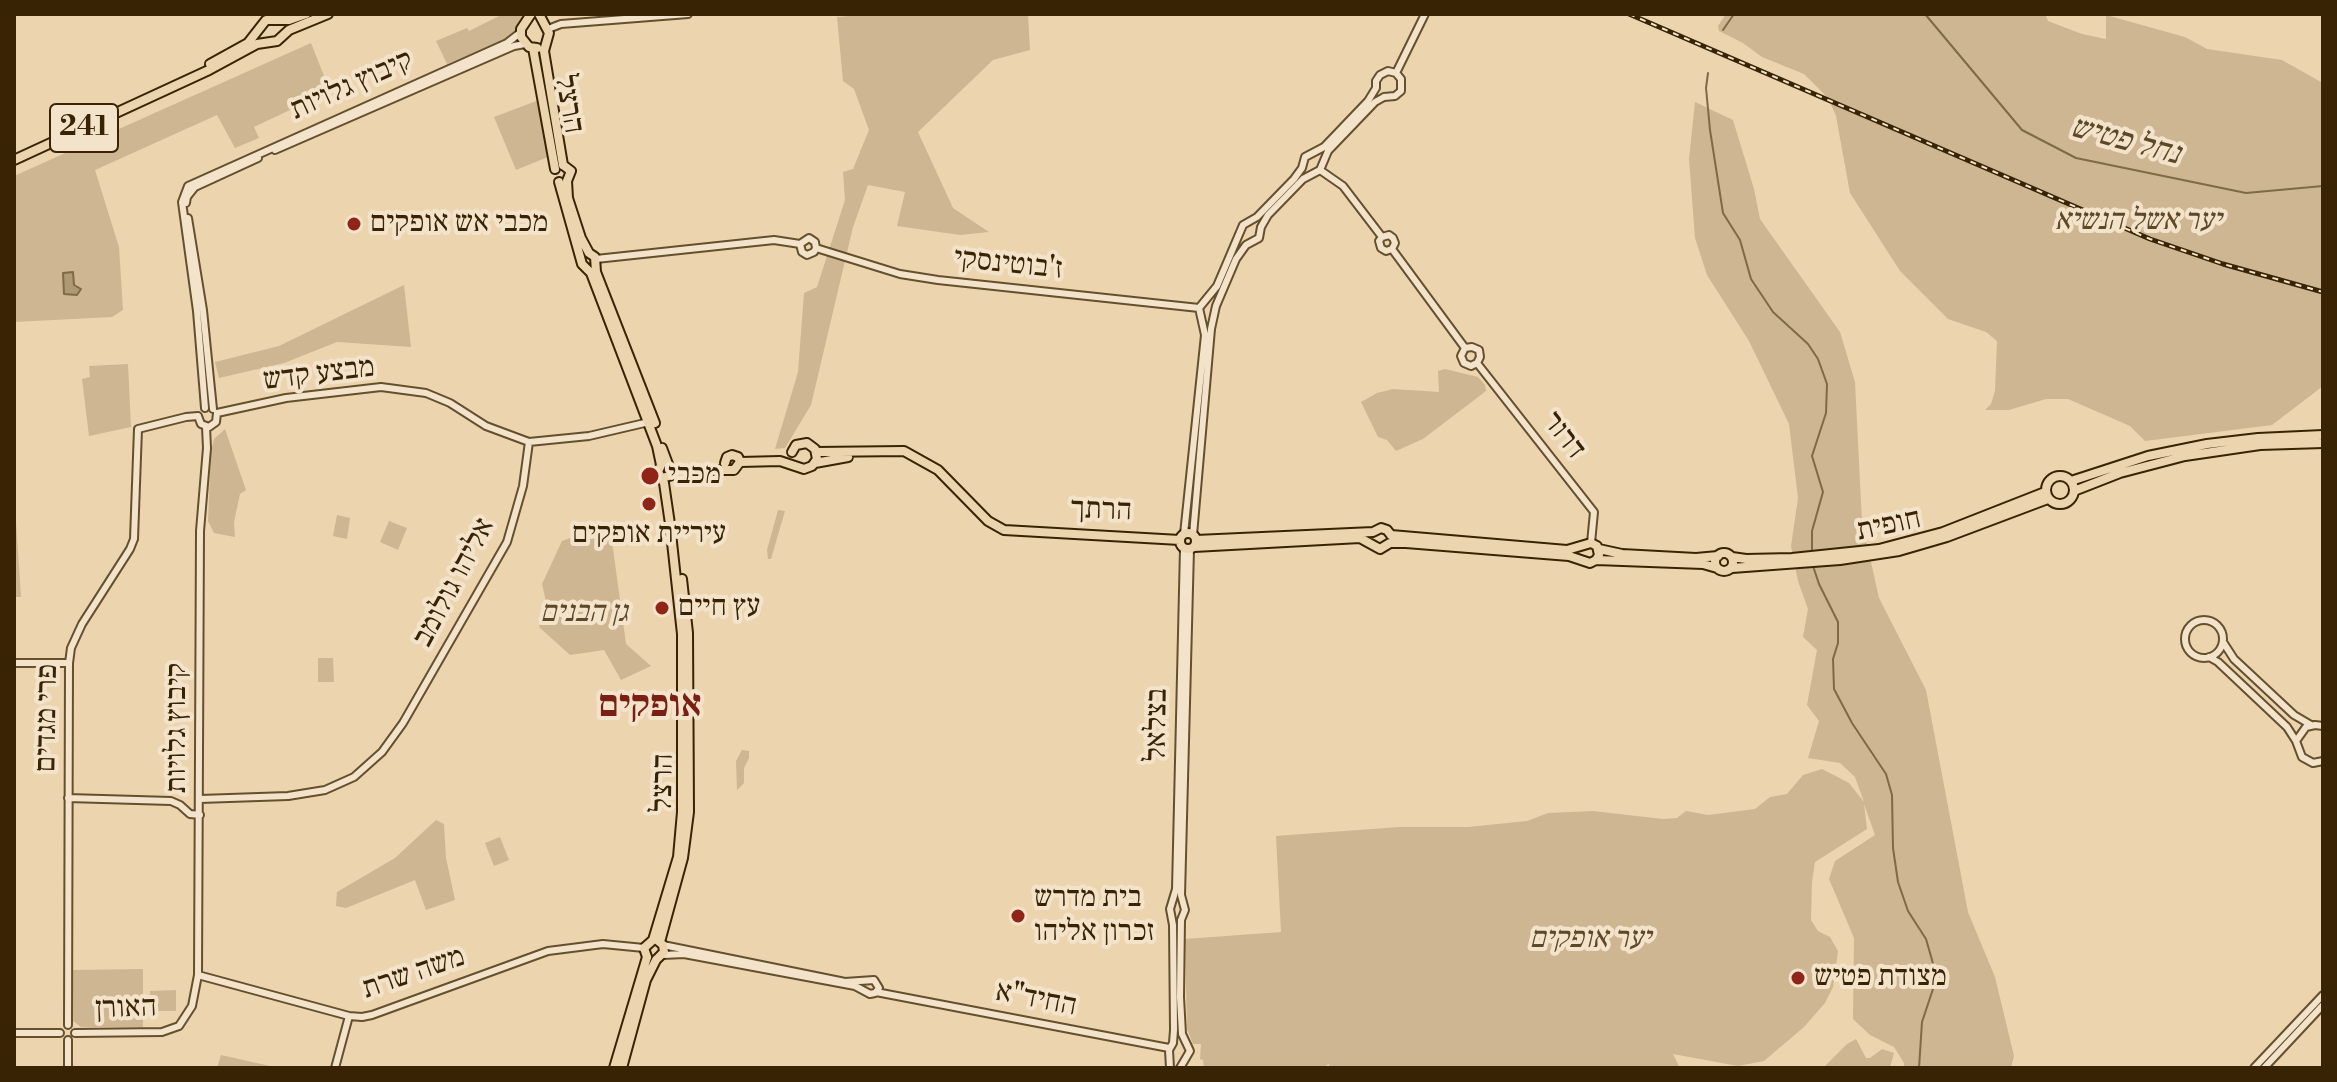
<!DOCTYPE html>
<html>
<head>
<meta charset="utf-8">
<style>
  body { margin:0 }
  #map { position:relative; width:2337px; height:1082px; overflow:hidden; background:#ecd4ae; font-family:"Libre Bodoni",serif }
  canvas { display:block }
  .frame { position:absolute; inset:0; border:16px solid #382404; pointer-events:none }
</style>
</head>
<body>
<div id="map">
<canvas width="2337" height="1082"></canvas>
<div class="frame"></div>
</div>
<script>
const g = document.querySelector('canvas').getContext('2d');
g.lineJoin = 'round';
function fill(path, color) {
  g.fillStyle = color;
  g.fill(path, 'evenodd');
}
function toPath(rows) {
  const path = new Path2D();
  for (const r of rows) {
    if (r.length === 3) {
      path.moveTo(r[0] + r[2], r[1]);
      path.arc(r[0], r[1], r[2], 0, 2 * Math.PI);
      continue;
    }
    path.moveTo(r[0], r[1]);
    for (let i = 2; i < r.length; i += 2) path.lineTo(r[i], r[i + 1]);
  }
  return path;
}
function strokePath(path, color, width, dash) {
  g.strokeStyle = color;
  g.lineWidth = width;
  g.lineCap = dash ? 'butt' : 'round';
  g.setLineDash(dash || []);
  g.stroke(path);
}
function label(font, color, halo, rows, align = 'center') {
  g.font = font + ' "Libre Bodoni","Frank Ruhl Libre",serif';
  g.lineWidth = 8;
  g.setLineDash([]);
  g.textBaseline = 'middle';
  g.strokeStyle = halo;
  g.fillStyle = color;
  for (const [text, x, y, turn = 0] of rows) {
    g.save();
    g.translate(x, y);
    g.rotate((+turn || 0) * Math.PI / 180);
    g.textAlign = isNaN(turn) ? turn : align;
    if (halo) g.strokeText(text, 0, 0);
    g.fillText(text, 0, 0);
    g.restore();
  }
}
const green = toPath([
  [503,14,526,14,514,35,447,64,436,41,467,28,469,31],
  [872,14,1028,14,1030,50,993,60,918,132,953,208,989,232,960,235,897,226,905,192,868,185,853,227,811,405,785,448,775,449,798,372,804,293,817,287,845,200,843,172,853,169,869,130,854,89,843,81,837,17],
  [1726,14,2045,14,2048,21,2061,26,2082,34,2106,39,2106,15,2185,37,2207,49,2282,60,2321,82,2323,83,2323,386,2272,425,2145,441,2130,426,2068,399,2046,399,2009,410,1985,410,1991,404,1995,391,1997,341,1986,332,1948,319,1900,271,1850,193,1836,116,1828,98,1804,74,1762,57,1743,43,1719,31,1718,26],
  [311,43,330,91,254,127,259,138,235,148,217,115,95,170,119,247,123,310,112,317,14,322,14,176],
  [539,100,548,157,516,170,494,117],
  [1695,102,1733,120,1754,189,1760,219,1840,332,1855,382,1862,522,1879,598,1926,690,1968,912,1995,977,2014,1056,2011,1068,1904,1068,1904,1063,1894,1047,1870,1035,1853,1019,1854,938,1829,879,1835,861,1875,835,1864,804,1867,829,1815,862,1812,882,1811,920,1818,931,1830,937,1838,951,1833,987,1825,1003,1804,1027,1764,1061,1738,1066,1673,1054,1680,1068,1330,1068,1329,1064,1322,1068,1204,1068,1203,1060,1200,1059,1201,1044,1193,1044,1187,1029,1185,939,1281,932,1276,836,1399,827,1468,827,1527,821,1548,813,1593,811,1663,819,1677,818,1686,811,1708,815,1755,809,1770,797,1787,794,1803,775,1822,769,1849,783,1864,802,1855,777,1840,763,1808,758,1819,721,1807,705,1817,650,1803,637,1808,609,1798,581,1791,546,1798,498,1789,424,1749,341,1707,275,1695,238,1689,159],
  [404,285,411,347,337,342,284,363,219,378,215,362,279,346],
  [128,364,131,427,89,436,82,379,90,377,89,366],
  [1445,369,1478,377,1485,385,1486,391,1423,439,1396,451,1387,440,1378,437,1361,402,1377,393,1393,389,1439,392,1438,371],
  [225,429,246,490,240,494,234,522,235,537,214,533,208,521,211,451,214,439],
  [14,506,15,506,21,597,14,597],
  [778,510,785,511,771,559,768,559,767,550],
  [337,515,350,518,347,539,333,536],
  [389,521,407,528,398,550,380,542],
  [611,534,626,644,651,666,621,680,604,650,570,655,539,627,547,606,542,584,562,541,578,535],
  [318,658,333,658,334,682,318,682],
  [742,750,749,751,749,758,744,768,744,783,737,790,736,761],
  [436,820,444,824,446,858,455,900,426,910,415,880,346,908,336,906,337,892,395,858],
  [500,837,509,860,494,866,485,843],
  [143,969,143,1027,81,1027,73,1021,73,970],
  [176,990,176,1011,150,1011,150,991],
  [1856,1039,1866,1058,1870,1058,1882,1049,1894,1053,1890,1068,1823,1068,1847,1044],
  [221,1055,279,1068,217,1068]
]);
const water = toPath([
  [73,272,74,285,81,289,77,295,64,294,63,273,73,272]
]);
const stream = toPath([
  [1925,14,2022,130,2076,158,2246,193,2323,186],
  [1723,30,1734,14],
  [1708,73,1706,88,1710,130,1723,213,1740,240,1751,279,1773,312,1808,344,1818,359,1827,384,1826,413,1812,456,1823,492,1812,531,1812,551],
  [1813,566,1819,584,1838,622,1838,643,1833,659,1834,689,1852,723,1886,774,1892,795,1893,848,1898,882,1908,911,1926,939,1934,967,1933,989,1922,1022,1919,1068]
]);
const minor = toPath([
  [548,29,561,24,688,14],
  [1396,73,1425,14],
  [1384,97,1395,96,1401,91,1401,79,1396,73],
  [275,150,514,46,525,44],
  [1320,170,1328,151,1375,102,1384,97],
  [1320,170,1343,186,1382,237],
  [186,203,187,197,195,187,258,158],
  [188,218,203,310,213,409],
  [1382,237,1379,241,1381,248,1386,251,1392,249],
  [1382,237,1389,235,1393,238,1395,243,1392,249],
  [800,244,802,252,807,255,814,252,816,248],
  [800,244,809,238,815,242,816,248],
  [816,248,900,274,938,280,1199,308],
  [1392,249,1465,348],
  [596,259,774,240,800,244],
  [1199,308,1217,286,1243,225,1257,217,1294,179,1302,168,1305,157,1324,147,1368,101,1376,88,1376,81,1380,75,1388,71,1396,73],
  [1465,348,1461,356,1464,363,1471,366,1477,363],
  [1465,348,1472,347,1479,350,1480,357,1477,363],
  [1477,363,1594,512,1591,543],
  [205,408,197,311,182,202,188,186,507,43,520,33],
  [217,413,286,398,381,387,426,393,450,403,486,426,529,442,589,436,649,422],
  [198,416,201,424,209,427,216,422,217,413],
  [1184,534,1205,335,1199,308],
  [1193,535,1211,329,1216,306,1236,259,1246,245,1259,238,1261,227,1268,215,1303,179,1320,170],
  [2204,639,19],
  [2223,642,2234,659,2294,715,2311,725],
  [2209,657,2218,662,2287,727,2296,741],
  [14,663,69,663],
  [2323,726,2315,725,2306,727,2296,741,2302,757,2313,763,2323,761],
  [68,798,171,801,180,805,190,814,200,815],
  [200,799,288,796,325,790,354,777,382,752,403,723,507,542,523,486,529,442],
  [663,945,845,982,874,980,879,988,875,993,870,994,855,986,684,954,663,955],
  [198,975,349,1016,362,1017,372,1015,548,951,603,944,644,948],
  [876,992,1169,1048],
  [68,1025,69,663,71,648,82,624,130,549,134,539,138,429,186,417,198,416],
  [14,1033,60,1033],
  [75,1033,162,1032,179,1026,192,1006,198,975,200,531,207,448,206,427],
  [68,1040,68,1068],
  [335,1068,349,1016],
  [1170,1068,1169,1050,1173,1043,1174,1030,1173,925,1170,909,1176,889,1184,548],
  [1180,1068,1190,1051,1182,1034,1180,997,1181,920,1185,910,1181,895,1190,549],
  [2254,1068,2323,995],
  [2264,1068,2323,1005]
]);
const major = toPath([
  [531,14,521,29,521,37,529,47,537,48],
  [539,14,549,33,544,51,563,165],
  [533,48,555,169],
  [210,64,248,43,266,20,289,20,306,14],
  [14,160,209,70,257,44,277,41,289,30,328,14],
  [563,165,571,171,567,181,568,198,581,238,589,253,595,257,596,272,655,423],
  [559,182,582,264,591,273,657,446,661,465,658,472,664,483,670,524,682,634,682,812,678,857,653,940],
  [662,448,668,464],
  [816,452,904,451,938,470,988,521,1004,530,1180,540],
  [740,462,780,461,804,469,812,466,817,459,815,449,807,443,796,445,792,452],
  [725,463,727,457,732,455,738,457,740,462],
  [815,463,848,457],
  [2060,490,14],
  [662,478,690,470,734,470,740,462],
  [2071,481,2148,456,2207,444,2258,438,2323,435],
  [2074,491,2120,473,2185,456,2260,445,2323,443],
  [1188,541,8],
  [1196,540,1373,532,1381,528,1387,530,1391,535],
  [1194,547,1360,538,1380,549,1390,543,1406,543,1569,556,1590,563,1596,560,1599,555,1597,546,1591,543,1567,550,1391,535],
  [1599,549,1622,554,1696,558,1718,556],
  [1724,562,9],
  [1732,557,1746,559,1792,558,1879,549,1943,532,2045,492],
  [1596,560,1703,564,1717,568],
  [1732,568,1840,560,1899,551,1947,537,2048,499],
  [660,942,683,858,689,812,688,633,682,579],
  [647,957,644,948,653,940],
  [656,960,664,952,663,945,657,940],
  [614,1068,647,957],
  [622,1068,646,980,656,960]
]);
const rail = toPath([
  [1629,14,2150,239,2223,264,2323,292]
]);
const markers = [
  [354,224,8,"#8f2418"],
  [650,476,10,"#8f2418"],
  [649,504,8,"#8f2418"],
  [662,608,8,"#8f2418"],
  [1018,916,8,"#8f2418"],
  [1798,978,8,"#8f2418"]
];
const shields = [
  [84,128,68]
];
const shieldNames = [
  ["241",84,128]
];
const streetNames = [
  ["קיבוץ גלויות",352,86,-24],
  ["הרצל",568,104,80],
  ["ז'בוטינסקי",1008,265,6],
  ["מבצע קדש",319,375,-7],
  ["דרור",1563,436,52],
  ["הרתך",1101,511,2],
  ["חופית",1889,526,-12],
  ["אליהו גולומב",455,583,-62],
  ["פרי מגדים",48,718,-89],
  ["בצלאל",1158,725,-89],
  ["קיבוץ גלויות",178,728,-90],
  ["הרצל",664,783,-89],
  ["משה שרת",414,974,-19],
  ["החיד\"א",1036,1000,11],
  ["האורן",126,1009,-2]
];
const parkNames = [
  ["יער אשל הנשיא",2138,222],
  ["גן הבנים",584,614],
  ["יער אופקים",1590,940]
];
const poiNames = [
  ["מכבי אש אופקים",370,224],
  ["מכבי",668,476],
  ["עיריית אופקים",649,535,"center"],
  ["עץ חיים",678,608],
  ["בית מדרש",1034,899],
  ["זכרון אליהו",1034,933],
  ["מצודת פטיש",1814,978]
];
const waterNames = [
  ["נחל פטיש",2125,142,15]
];
const districtNames = [
  ["אופקים",650,707]
];
fill(green, '#cdb691');
fill(water, '#af9874');
strokePath(water, '#7f6a47', 2);
strokePath(stream, '#7f6a47', 2);
strokePath(minor, '#65502e', 10);
strokePath(major, '#382404', 12);
strokePath(minor, '#f3e3ca', 6);
strokePath(major, '#ecd4ae', 8);
strokePath(rail, '#382404', 5);
strokePath(rail, '#f3e3ca', 2, [6]);
for (const [x, y, r, color] of markers) {
  const dot = new Path2D();
  dot.arc(x, y, r, 0, 2 * Math.PI);
  g.fillStyle = color;
  g.fill(dot);
  strokePath(dot, '#f3e3ca', 3);
}
for (const [x, y, w] of shields) {
  const box = new Path2D();
  box.roundRect(x - w / 2, y - 24, w, 48, 6);
  g.fillStyle = '#f3e3ca';
  g.fill(box);
  strokePath(box, '#382404', 2);
}
label('bold 28px', '#382404', null, shieldNames);
label('30px', '#382404', '#f3e3ca', streetNames);
label('italic 30px', '#5d4827', '#f3e3ca', parkNames);
label('30px', '#382404', '#f3e3ca', poiNames, 'left');
label('italic 32px', '#5c4726', '#f3e3ca', waterNames);
label('bold 38px', '#7a1f14', '#f3e3ca', districtNames);
</script>
</body>
</html>
